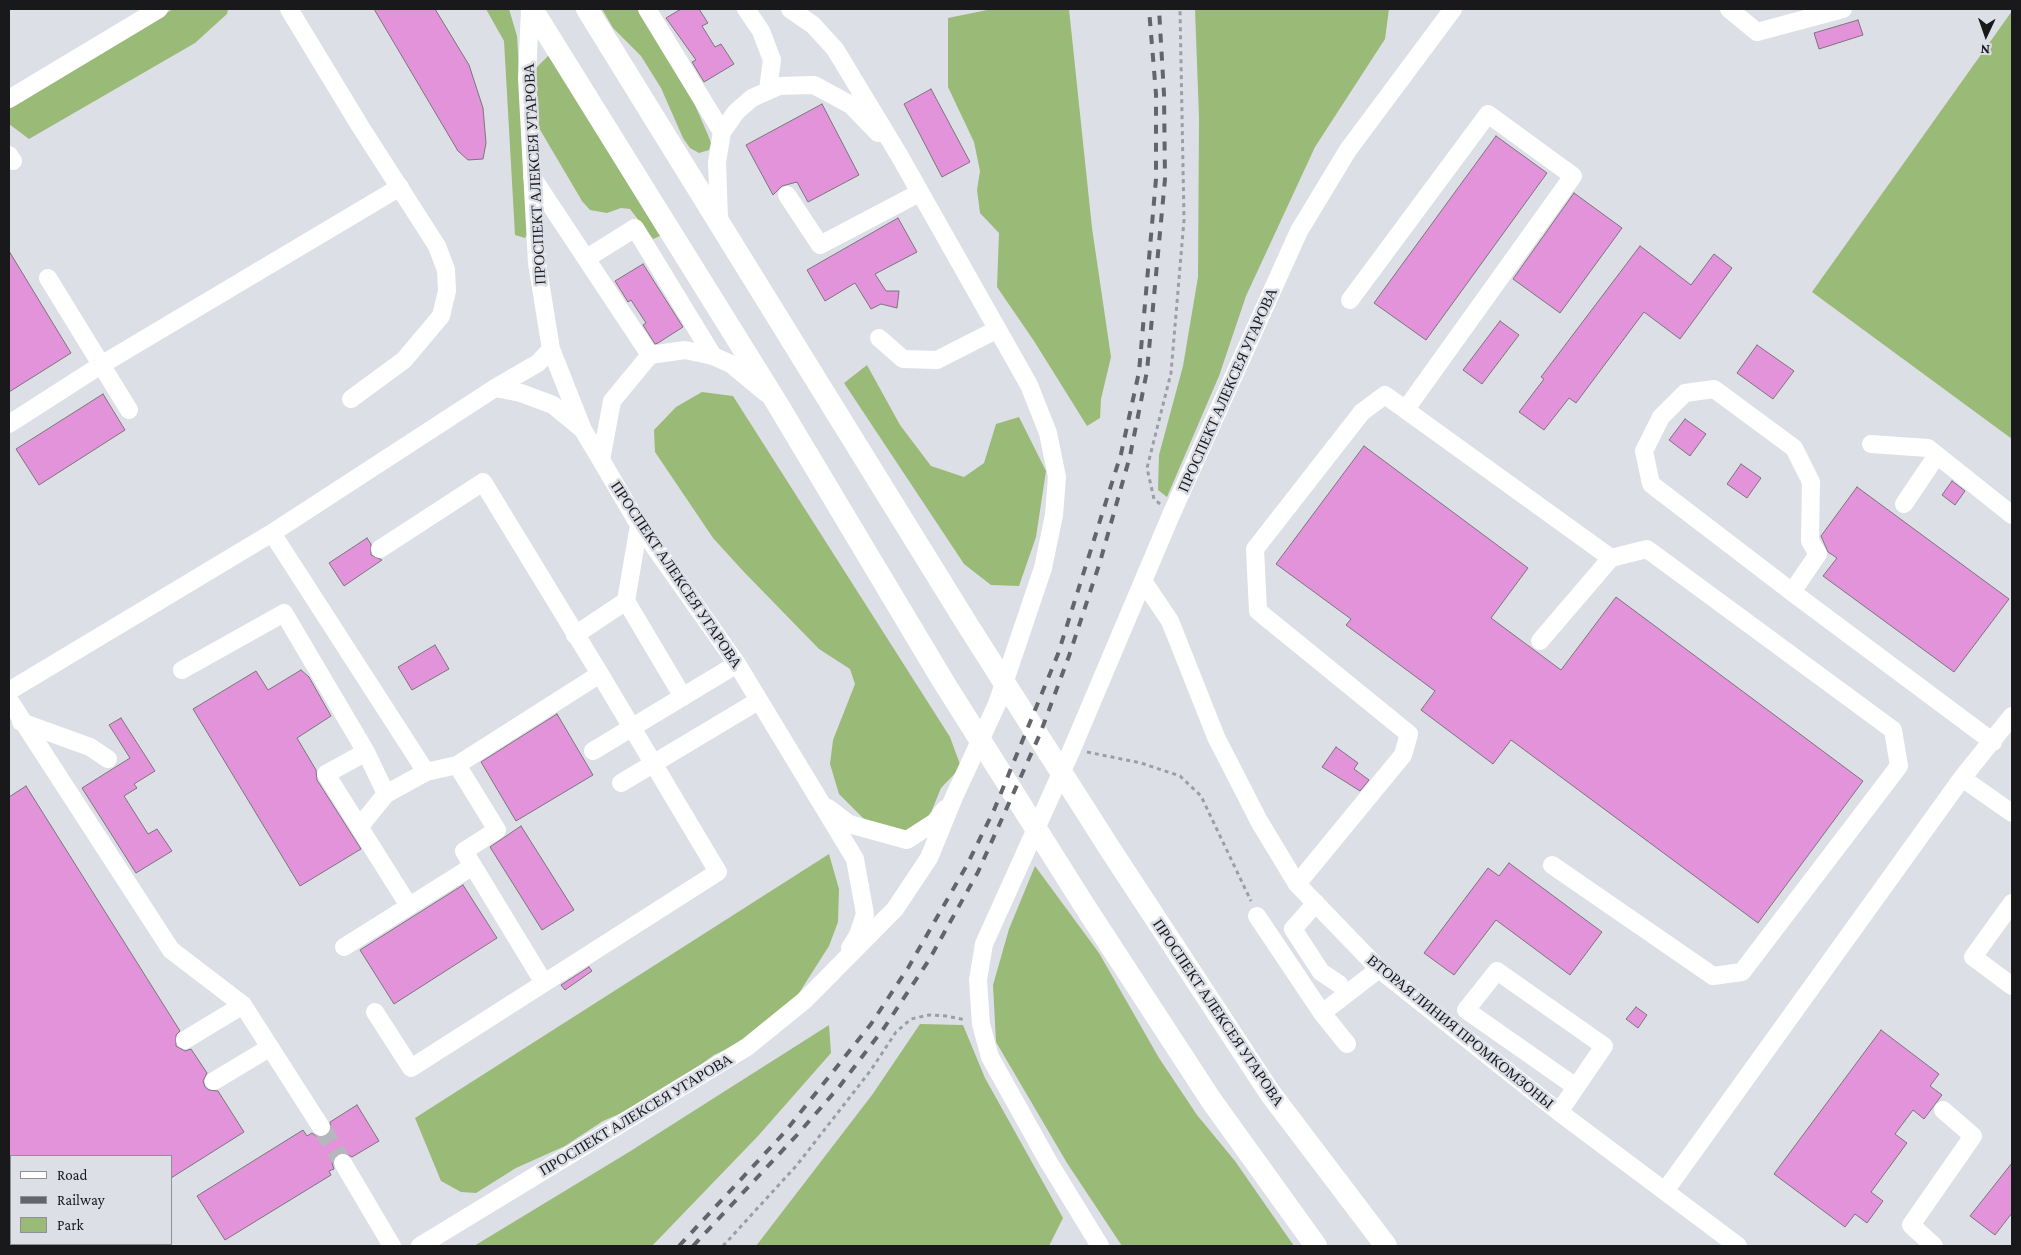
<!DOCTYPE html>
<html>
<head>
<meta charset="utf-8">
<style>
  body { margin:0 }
  #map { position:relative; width:2021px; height:1255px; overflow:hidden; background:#dddfe7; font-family:"Crimson Pro",serif }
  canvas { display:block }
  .frame { position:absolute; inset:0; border:10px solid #19191c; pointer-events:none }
  .legend { position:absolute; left:10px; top:1155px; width:162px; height:90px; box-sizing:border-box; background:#dddfe7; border:1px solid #8f9096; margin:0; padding:6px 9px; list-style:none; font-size:15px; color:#19191c }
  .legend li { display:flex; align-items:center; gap:10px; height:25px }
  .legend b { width:25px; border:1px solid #8f9096 }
  .north { position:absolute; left:1961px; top:10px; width:50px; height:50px; -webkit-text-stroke:4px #dddfe7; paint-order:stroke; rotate:183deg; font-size:14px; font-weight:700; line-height:20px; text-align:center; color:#19191c }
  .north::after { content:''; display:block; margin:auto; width:18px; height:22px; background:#19191c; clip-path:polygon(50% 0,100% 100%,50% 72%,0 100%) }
</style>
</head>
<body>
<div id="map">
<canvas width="2021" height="1255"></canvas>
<div class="frame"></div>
<ul class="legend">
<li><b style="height:6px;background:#fff"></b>Road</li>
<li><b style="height:6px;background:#64656a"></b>Railway</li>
<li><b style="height:14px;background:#9aba77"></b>Park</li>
</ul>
<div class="north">N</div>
</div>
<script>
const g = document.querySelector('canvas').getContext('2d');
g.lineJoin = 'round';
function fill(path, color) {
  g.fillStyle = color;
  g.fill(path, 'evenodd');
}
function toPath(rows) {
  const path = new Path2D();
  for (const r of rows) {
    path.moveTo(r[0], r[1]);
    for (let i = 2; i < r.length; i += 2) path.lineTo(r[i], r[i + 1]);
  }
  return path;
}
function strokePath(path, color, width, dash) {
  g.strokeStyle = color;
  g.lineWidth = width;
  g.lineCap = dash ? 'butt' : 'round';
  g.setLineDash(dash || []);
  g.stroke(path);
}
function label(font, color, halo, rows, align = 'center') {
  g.font = font + ' "Crimson Pro",serif';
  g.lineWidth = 5;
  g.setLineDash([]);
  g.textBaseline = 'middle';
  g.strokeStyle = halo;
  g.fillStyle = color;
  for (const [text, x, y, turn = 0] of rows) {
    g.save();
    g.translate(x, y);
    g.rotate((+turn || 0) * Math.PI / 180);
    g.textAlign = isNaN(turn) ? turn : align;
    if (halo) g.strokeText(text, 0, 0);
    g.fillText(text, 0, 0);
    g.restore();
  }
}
const green = toPath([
  [173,9,228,9,227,14,195,43,29,139,9,124,9,108],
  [486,9,509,9,517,36,528,233,525,238,515,235,504,41],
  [602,9,639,9,682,75,708,135,711,143,709,150,699,153,690,148,683,138,661,88,641,56,613,28],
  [992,9,1069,9,1092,228,1111,357,1101,399,1100,418,1087,426,1034,341,997,287,999,233,980,213,977,190,980,171,974,142,948,87,948,18],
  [1195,9,1389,9,1385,39,1315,147,1246,296,1219,376,1167,497,1158,490,1159,455,1183,366,1198,277,1199,117],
  [2012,11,2012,439,1812,292],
  [549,55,660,236,653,239,630,209,621,208,607,213,590,210,582,201,539,128,536,112,536,68],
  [867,365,900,425,931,466,964,477,984,463,996,424,1019,417,1046,471,1036,537,1019,586,991,585,964,564,844,383],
  [702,392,733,396,950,737,961,767,941,788,932,810,929,826,905,833,865,820,839,794,830,764,833,740,855,684,850,669,819,649,744,572,713,538,655,452,654,430,676,407],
  [829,854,839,889,838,922,829,946,792,1004,769,1030,714,1055,656,1098,603,1121,565,1146,516,1168,476,1193,461,1192,441,1181,415,1118],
  [1035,866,1099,953,1159,1058,1197,1115,1235,1161,1294,1246,1122,1246,1067,1163,996,1042,993,985,1009,929],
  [920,1024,963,1025,985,1078,1063,1218,1049,1246,756,1246,872,1095],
  [829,1025,831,1053,758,1136,652,1246,474,1246,629,1152]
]);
const building = toPath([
  [374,9,435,9,469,65,483,108,486,143,483,159,468,160,458,151,374,9],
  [681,9,699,9,708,23,702,26,715,47,721,44,734,64,704,82,692,62,696,60,666,18,681,9],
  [1858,20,1863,35,1819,49,1814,33,1858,20],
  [931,89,970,162,942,177,904,104,931,89],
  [822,104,859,175,808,202,797,182,782,186,773,195,746,145,822,104],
  [1496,136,1547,173,1426,340,1374,303,1496,136],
  [1574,193,1622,228,1560,313,1513,279,1574,193],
  [898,218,917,252,875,274,886,291,899,291,897,308,881,304,871,309,855,283,825,301,807,270,898,218],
  [1640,246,1691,285,1714,254,1732,268,1680,339,1644,312,1576,403,1569,398,1544,430,1519,412,1544,379,1541,377,1640,246],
  [9,251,71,353,9,392,9,251],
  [643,264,683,327,658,343,655,344,643,325,646,323,631,300,628,302,615,281,643,264],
  [1500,321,1519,335,1482,384,1463,370,1500,321],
  [1757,345,1794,371,1773,399,1737,373,1757,345],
  [103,394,125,430,39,485,16,449,103,394],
  [1685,419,1706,434,1690,456,1669,440,1685,419],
  [1364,446,1528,568,1491,618,1561,670,1616,597,1863,781,1758,923,1511,740,1493,764,1421,710,1435,691,1346,625,1351,619,1276,564,1364,446],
  [1741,464,1761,478,1747,498,1727,484,1741,464],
  [1952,481,1965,491,1955,505,1942,495,1952,481],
  [1857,487,2009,599,1954,672,1823,576,1837,558,1828,552,1821,536,1857,487],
  [367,538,371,544,371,555,382,560,344,586,329,563,367,538],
  [435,645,449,669,412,690,398,667,435,645],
  [301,670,309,677,331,716,297,738,316,770,317,780,361,849,300,886,193,709,256,671,268,690,301,670],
  [557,714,593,775,516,821,481,762,557,714],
  [121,718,155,771,134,784,137,788,124,796,148,834,157,829,172,851,136,873,82,788,130,758,109,725,121,718],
  [1336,747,1358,763,1354,769,1369,780,1360,791,1322,767,1336,747],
  [26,786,180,1031,176,1035,176,1046,185,1051,191,1049,207,1073,203,1081,205,1087,209,1090,218,1091,244,1132,171,1178,171,1156,9,1156,9,797,26,786],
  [521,826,574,910,542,930,490,847,521,826],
  [1509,863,1602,932,1570,975,1496,920,1454,975,1424,953,1488,868,1499,876,1509,863],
  [463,885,497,938,394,1004,360,950,463,885],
  [589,967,592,971,565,990,561,985,589,967],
  [1636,1007,1647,1015,1638,1028,1626,1019,1636,1007],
  [1881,1030,1939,1074,1930,1086,1942,1095,1924,1119,1913,1110,1895,1134,1907,1143,1871,1192,1883,1201,1867,1223,1855,1214,1845,1227,1774,1174,1881,1030],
  [357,1105,379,1141,352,1157,343,1152,337,1154,332,1163,334,1169,329,1171,331,1175,225,1240,197,1196,303,1130,307,1136,312,1133,317,1137,326,1136,331,1131,330,1122,357,1105],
  [2012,1163,2012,1213,1995,1235,1970,1216,2012,1163]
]);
const minorTunnel = toPath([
  [321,1127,343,1163]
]);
const path = toPath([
  [1160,504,1154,499,1147,468,1171,373,1184,220,1180,9],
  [1087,752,1141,763,1180,776,1201,796,1251,901],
  [723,1246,797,1165,871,1070,896,1032,911,1019,929,1015,946,1016,966,1020]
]);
const minor = toPath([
  [289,9,360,126,437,246,446,270,447,291,441,316,404,360,351,399],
  [530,9,527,78,537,263,551,349,583,430,601,460,639,525,737,664,855,859,865,914,858,935,850,948],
  [647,9,722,132],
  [746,9,761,31,772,60,768,89],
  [1729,9,1757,32,1843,9],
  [9,99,159,9],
  [9,155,13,161],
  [532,177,650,355],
  [787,195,820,245,919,193],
  [719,219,717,162,722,132,736,112,752,98,779,86,814,85,851,105,878,133],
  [587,258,635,228,713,356],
  [48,278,129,410],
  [1350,300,1488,114,1573,176,1406,409],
  [879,338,903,359,937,360,996,330],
  [495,388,521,393,553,405,581,428],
  [9,424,101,365,400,187],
  [1871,444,1928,448,2012,515],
  [601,460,612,401,650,355,685,350,713,356,731,364,766,393],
  [1904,504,1937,455],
  [639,525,626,601,683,697],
  [272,533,426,772],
  [1143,581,1170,621,1216,737,1259,821,1297,884,1379,969,1559,1112,1738,1246],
  [1792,592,1818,554,1810,541,1811,482,1794,448,1714,389,1685,393,1661,417,1644,451,1651,484,1792,592,1993,742],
  [575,635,626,601],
  [1540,641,1611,558],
  [182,670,284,613,366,752,386,794],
  [9,691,272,533,495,388,538,363,551,349],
  [9,700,171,950,243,1005,321,1127],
  [21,722,90,747,108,759],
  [593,751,737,664],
  [366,752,326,774,409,906],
  [1962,778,2012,813],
  [621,783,758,701],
  [828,808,849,824,907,840,935,822,945,809],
  [360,826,386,794,426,772,457,765,600,674],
  [473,866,544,983],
  [1297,884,1403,755,1409,734,1258,611,1255,549,1362,412,1385,395,1611,558,1647,549,1893,730,1899,766,1742,972,1713,976,1552,865],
  [1316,903,1293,929,1321,972,1339,984],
  [2012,903,1973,957,2012,986],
  [1257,916,1322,1013,1347,1044],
  [344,947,473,866,464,851,497,830,457,765],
  [375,1012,411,1068,718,872,600,674,483,482,380,549],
  [1322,1013,1379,969],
  [185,1040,243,1005],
  [214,1081,269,1048],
  [1559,1112,1604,1046,1497,971,1466,1010,1576,1087],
  [343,1163,392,1246],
  [1665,1191,1962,778,2012,716],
  [123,1246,127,1244],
  [420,1246,747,1047,805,1000,895,909,929,858,954,797,997,704,1043,568,1054,515,1057,477,1048,433,1029,385,899,155,835,49,813,25,790,9],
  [1100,1246,1048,1161,990,1057,981,1024,978,980,984,944,1072,749,1171,515,1299,231,1348,150,1453,9],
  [1934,1246,1911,1225,1973,1136,1943,1110]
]);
const major = toPath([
  [532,9,775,400,943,681,1084,905,1211,1100,1316,1246],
  [587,9,967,624,1110,849,1270,1093,1386,1246]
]);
const rail = toPath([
  [679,1246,784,1133,871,1024,908,968,967,865,994,810,1058,654,1121,454,1139,372,1156,179,1156,94,1149,9],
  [693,1246,797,1135,839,1087,884,1028,929,960,978,872,1040,734,1069,656,1100,562,1130,456,1147,371,1165,179,1164,94,1159,9]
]);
const streetNames = [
  ["ПРОСПЕКТ АЛЕКСЕЯ УГАРОВА",535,174,-93],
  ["ПРОСПЕКТ АЛЕКСЕЯ УГАРОВА",1228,390,-66],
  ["ПРОСПЕКТ АЛЕКСЕЯ УГАРОВА",676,575,56],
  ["ПРОСПЕКТ АЛЕКСЕЯ УГАРОВА",1218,1013,56],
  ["ВТОРАЯ ЛИНИЯ ПРОМКОМЗОНЫ",1460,1032,39],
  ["ПРОСПЕКТ АЛЕКСЕЯ УГАРОВА",636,1115,-31]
];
fill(green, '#9aba77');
fill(building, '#e293d9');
strokePath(building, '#7b757a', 1);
strokePath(minorTunnel, '#b6b7be', 18, [18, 9]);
strokePath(path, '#9c9ea4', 3, [4, 4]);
strokePath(minor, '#fff', 18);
strokePath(major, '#fff', 22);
strokePath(rail, '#64656a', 4, [9, 9]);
label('15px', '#19191c', '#dddfe7', streetNames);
</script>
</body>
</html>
